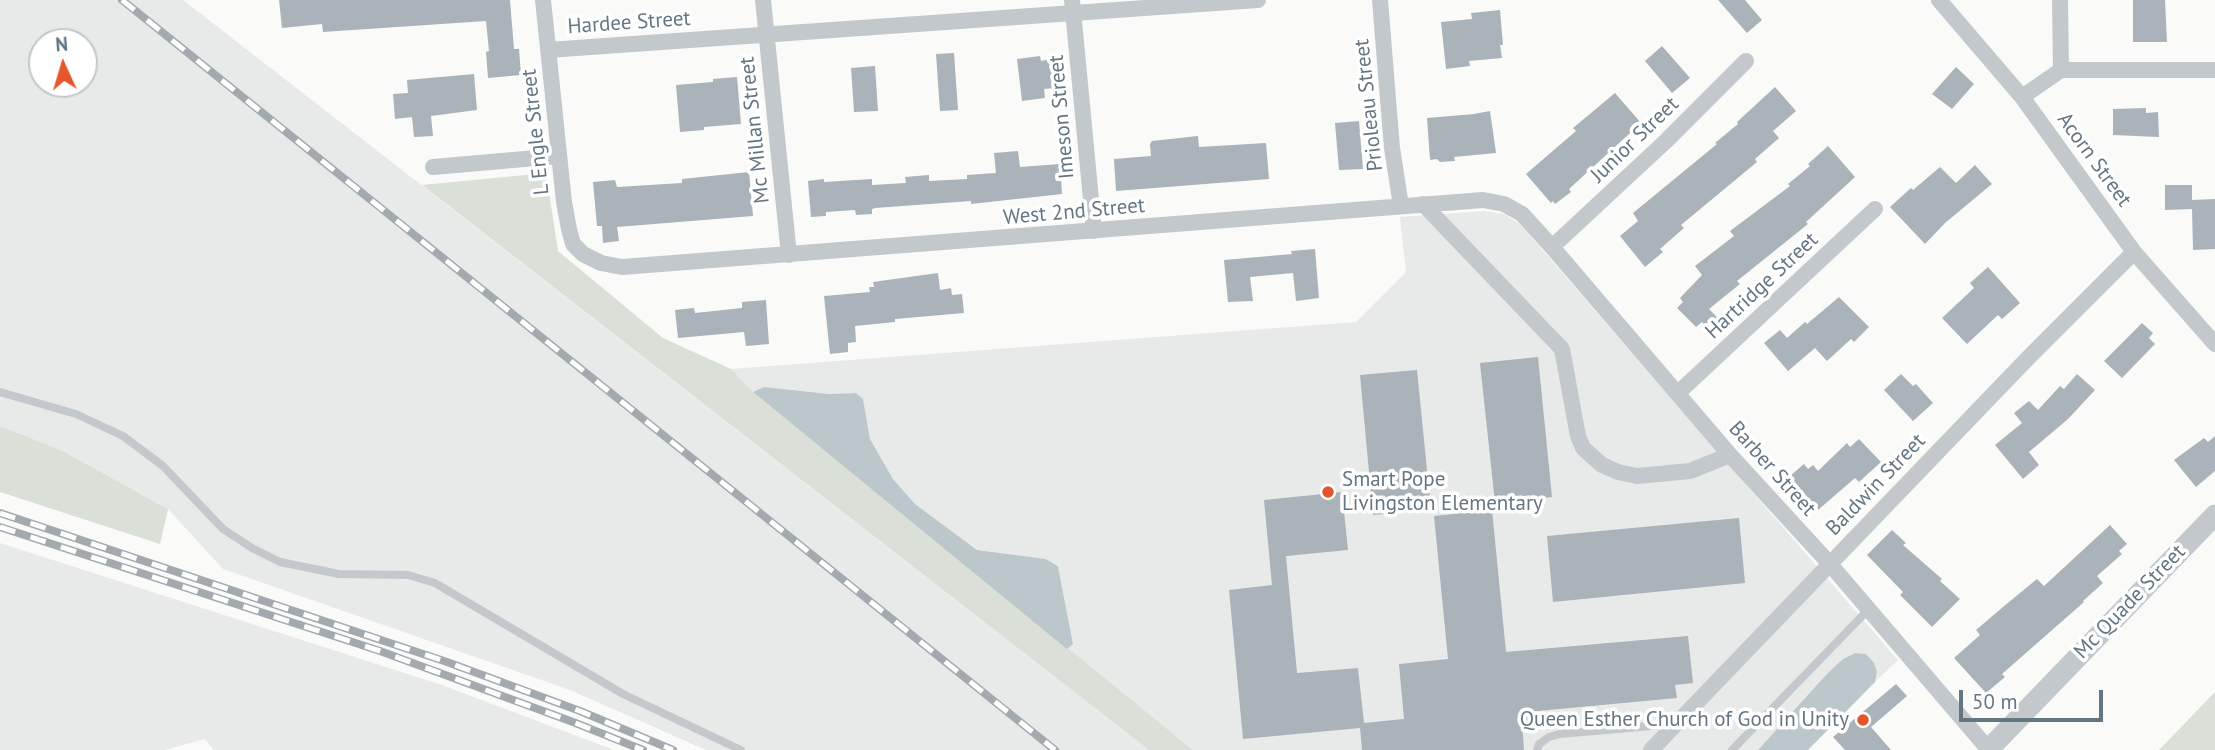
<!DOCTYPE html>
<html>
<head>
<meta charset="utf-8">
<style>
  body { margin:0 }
  #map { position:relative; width:2215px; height:750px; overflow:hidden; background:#fafaf8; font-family:"PT Sans",sans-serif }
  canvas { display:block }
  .north { position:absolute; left:28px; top:28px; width:70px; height:70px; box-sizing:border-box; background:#fff; border:2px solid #c1c8cd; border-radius:50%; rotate:356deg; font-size:19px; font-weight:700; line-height:28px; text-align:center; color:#657683 }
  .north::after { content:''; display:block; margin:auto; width:24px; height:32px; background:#e4572e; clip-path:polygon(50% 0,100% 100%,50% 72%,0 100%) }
  .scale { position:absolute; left:1959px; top:690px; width:144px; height:32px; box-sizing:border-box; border:4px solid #657683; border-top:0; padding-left:9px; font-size:21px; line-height:24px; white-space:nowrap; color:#657683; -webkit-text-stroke:5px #fff; paint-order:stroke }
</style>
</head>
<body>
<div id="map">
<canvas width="2215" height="750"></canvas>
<div class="north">N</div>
<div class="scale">50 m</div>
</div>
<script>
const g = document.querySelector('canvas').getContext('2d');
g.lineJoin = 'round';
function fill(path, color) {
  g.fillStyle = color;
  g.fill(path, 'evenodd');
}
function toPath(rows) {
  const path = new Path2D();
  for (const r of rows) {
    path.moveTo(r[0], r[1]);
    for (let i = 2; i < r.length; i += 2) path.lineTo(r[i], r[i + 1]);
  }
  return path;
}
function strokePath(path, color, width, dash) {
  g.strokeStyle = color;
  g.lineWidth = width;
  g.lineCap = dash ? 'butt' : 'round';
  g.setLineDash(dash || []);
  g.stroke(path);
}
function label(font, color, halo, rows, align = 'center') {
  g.font = font + ' "PT Sans",sans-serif';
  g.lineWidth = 7;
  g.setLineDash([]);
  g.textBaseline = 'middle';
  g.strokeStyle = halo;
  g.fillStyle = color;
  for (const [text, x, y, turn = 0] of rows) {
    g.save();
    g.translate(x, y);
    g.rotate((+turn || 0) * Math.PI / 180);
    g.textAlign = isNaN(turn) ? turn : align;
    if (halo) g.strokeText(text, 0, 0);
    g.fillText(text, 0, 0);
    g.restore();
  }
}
const built = toPath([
  [0,0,183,0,1149,750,706,750,570,690,223,569,168,509,61,450,0,426],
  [42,42,84,42,84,84,42,84],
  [1485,211,1504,214,1520,224,1898,660,1875,682,1877,672,1866,654,1855,653,1843,659,1758,750,1193,750,1067,649,1073,643,1058,565,1046,559,977,550,915,504,893,479,870,439,863,400,856,393,829,394,764,387,753,392,731,369,1356,322,1406,272,1400,217],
  [0,543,442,685,614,750,214,750,205,739,165,750,0,750]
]);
const green = toPath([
  [546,173,558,251,663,338,731,369,753,392,1193,750,1149,750,422,185],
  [0,426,61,450,168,509,160,544,0,492],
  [2215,692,2215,750,2159,750]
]);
const water = toPath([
  [764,387,829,394,856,393,863,399,870,439,893,479,915,504,977,550,1046,559,1058,566,1073,644,1067,649,753,392],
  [1855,653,1866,654,1874,663,1877,672,1875,682,1808,750,1758,750,1827,674,1843,659]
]);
const building = toPath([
  [279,0,510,0,514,49,519,49,521,75,488,78,486,52,489,51,486,21,323,32,322,24,282,28],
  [1718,0,1745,0,1762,20,1747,33],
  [2133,0,2165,0,2167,42,2133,42],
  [1500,10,1503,45,1500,45,1502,58,1469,61,1470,66,1446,69,1441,22,1472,19,1471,13],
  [1662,46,1690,78,1672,93,1645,61],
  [954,53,958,110,940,111,936,54],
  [1040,56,1041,61,1050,59,1054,88,1044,89,1045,98,1022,101,1017,59],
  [875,66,878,111,854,112,851,68],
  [1956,67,1974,84,1952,109,1932,94],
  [474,74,477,110,431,116,433,136,414,137,412,117,395,119,393,94,408,93,407,80],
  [737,77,741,124,704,127,704,130,680,132,676,85,713,82,713,79],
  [1775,87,1796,111,1773,131,1779,138,1755,159,1757,162,1681,225,1684,228,1660,249,1663,252,1645,267,1620,236,1638,221,1633,213,1717,144,1715,143,1738,124,1737,122],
  [1615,93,1641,123,1569,189,1571,192,1555,204,1553,201,1551,203,1526,174,1576,131,1573,128],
  [2146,108,2146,113,2158,112,2159,137,2113,135,2113,109],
  [1490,111,1496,153,1454,157,1455,161,1440,162,1437,159,1430,160,1427,118,1474,114],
  [1359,121,1363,169,1339,170,1335,123],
  [1198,136,1199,147,1266,143,1269,179,1116,191,1114,159,1151,156,1150,144,1152,141],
  [1828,146,1855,177,1806,222,1808,224,1737,281,1740,284,1709,309,1717,317,1708,328,1702,322,1696,327,1677,308,1683,302,1680,298,1702,275,1695,266,1734,236,1730,231,1790,186,1788,184,1810,166,1808,164],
  [1018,151,1020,167,1060,164,1062,194,971,204,971,201,875,208,872,209,872,214,856,215,855,210,826,212,826,216,811,217,808,181,824,179,824,182,872,179,872,185,906,183,905,177,929,175,929,181,967,179,967,175,996,173,994,153],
  [1975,165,1992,184,1945,223,1925,244,1890,207,1911,188,1913,190,1940,167,1956,183],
  [749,172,753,216,617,227,619,241,603,243,602,226,597,226,593,182,615,180,617,187,682,183,682,179],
  [2165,185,2192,185,2192,200,2215,199,2215,249,2193,250,2192,209,2165,210],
  [1315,249,1319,298,1296,301,1293,273,1250,277,1253,301,1228,302,1224,260,1292,254,1291,251],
  [1988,267,2020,303,2002,319,1998,315,1967,344,1942,318,1974,288,1970,283],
  [938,273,940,290,951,288,952,295,962,294,964,313,895,319,895,322,855,326,856,342,848,343,848,352,830,354,824,296,870,292,869,287,874,287,873,282],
  [1839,297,1869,327,1854,342,1851,339,1827,361,1815,348,1788,371,1764,343,1780,330,1787,338,1805,322,1807,324],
  [766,300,769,344,746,346,744,332,678,338,675,310,694,308,695,313,742,308,742,302],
  [2142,323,2153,333,2149,338,2155,344,2122,378,2104,361],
  [1538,357,1552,497,1495,503,1480,363],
  [1417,370,1431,510,1373,515,1360,375],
  [1901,374,1913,386,1916,384,1933,403,1913,421,1884,390],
  [2077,374,2095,390,2068,419,2029,452,2039,465,2023,479,1995,445,2022,423,2014,413,2029,401,2038,410,2060,386,2064,389],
  [2215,436,2215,471,2196,487,2174,460,2204,438,2208,442],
  [1859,439,1881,462,1859,482,1855,478,1818,510,1790,476,1804,464,1808,469,1813,465,1818,471,1847,443,1850,447],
  [1342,492,1348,550,1286,556,1297,673,1358,668,1364,723,1404,719,1399,664,1448,659,1434,516,1492,510,1506,652,1688,636,1693,683,1675,685,1677,698,1527,712,1528,722,1522,722,1524,750,1362,750,1360,728,1243,739,1229,590,1272,585,1264,500],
  [1739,518,1745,583,1553,602,1547,536],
  [2110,525,2127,544,2119,551,2122,554,2097,576,2103,583,2083,601,2084,602,2002,674,2005,677,1986,693,1954,658,1980,635,1976,630,2003,607,2037,579,2044,586],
  [1892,530,1906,543,1903,545,1942,579,1940,581,1960,599,1932,627,1900,595,1903,592,1867,555],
  [1896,684,1907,696,1871,727,1891,750,1845,750,1833,737]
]);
const service = toPath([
  [0,392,76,414,123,436,163,466,223,529,252,548,280,562,339,574,408,575,435,583,623,694,741,750],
  [1537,750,1539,744,1549,737,1560,734,1675,724],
  [1732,750,1869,609]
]);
const minor = toPath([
  [543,0,564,202,569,229,573,244,583,254,601,263,622,267,1483,200,1504,204,1522,214,1552,247,1730,455,1829,563,1989,750],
  [763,0,789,255],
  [1072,0,1094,231],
  [1380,0,1392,148,1401,206],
  [1939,0,2022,97,2134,252,2215,344],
  [2060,0,2061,70],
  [548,50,1258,0],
  [2022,97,2061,70,2215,70],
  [433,167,559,156],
  [1423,204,1562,349,1578,436,1583,448,1602,465,1618,472,1637,476,1659,474,1690,471,1730,455],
  [1552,247,1666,141,1746,61],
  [1678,393,1875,209],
  [1651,750,2028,358,2134,252]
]);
const tertiary = toPath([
  [1988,750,2215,515]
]);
const rail = toPath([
  [122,0,1055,750],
  [0,513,447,662,580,711,673,750],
  [0,527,380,651,573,722,643,750]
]);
const markers = [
  [1328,492,7,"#e4572e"],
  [1863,720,7,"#e4572e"]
];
const streetNames = [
  ["Hardee Street",629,23,-4],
  ["Prioleau Street",1369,105,-96],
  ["Imeson Street",1062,117,-95],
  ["Mc Millan Street",755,130,-96],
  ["L Engle Street",536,132,-96],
  ["Junior Street",1635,140,-44],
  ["Acorn Street",2094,160,54],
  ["West 2nd Street",1074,212,-5],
  ["Hartridge Street",1762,286,-43],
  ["Barber Street",1772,469,48],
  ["Baldwin Street",1876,485,-46],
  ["Mc Quade Street",2130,602,-46]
];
const poiNames = [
  ["Smart Pope",1342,480],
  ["Livingston Elementary",1342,504],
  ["Queen Esther Church of God in Unity",1849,720,"right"]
];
fill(built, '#e8e9e9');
fill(green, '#dadfd7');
fill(water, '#bbc7cb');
fill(building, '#aab3b9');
strokePath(service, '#c3c8cc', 8);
strokePath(minor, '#c3c8cc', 16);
strokePath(tertiary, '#c3c8cc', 21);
strokePath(rail, '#a2aab0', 8);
strokePath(rail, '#fff', 5, [16]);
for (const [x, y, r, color] of markers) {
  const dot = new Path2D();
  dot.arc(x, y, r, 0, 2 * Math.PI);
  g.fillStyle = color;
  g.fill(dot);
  strokePath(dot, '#fff', 2.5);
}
label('21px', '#657683', '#fff', streetNames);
label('21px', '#657683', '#fff', poiNames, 'left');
</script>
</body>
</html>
